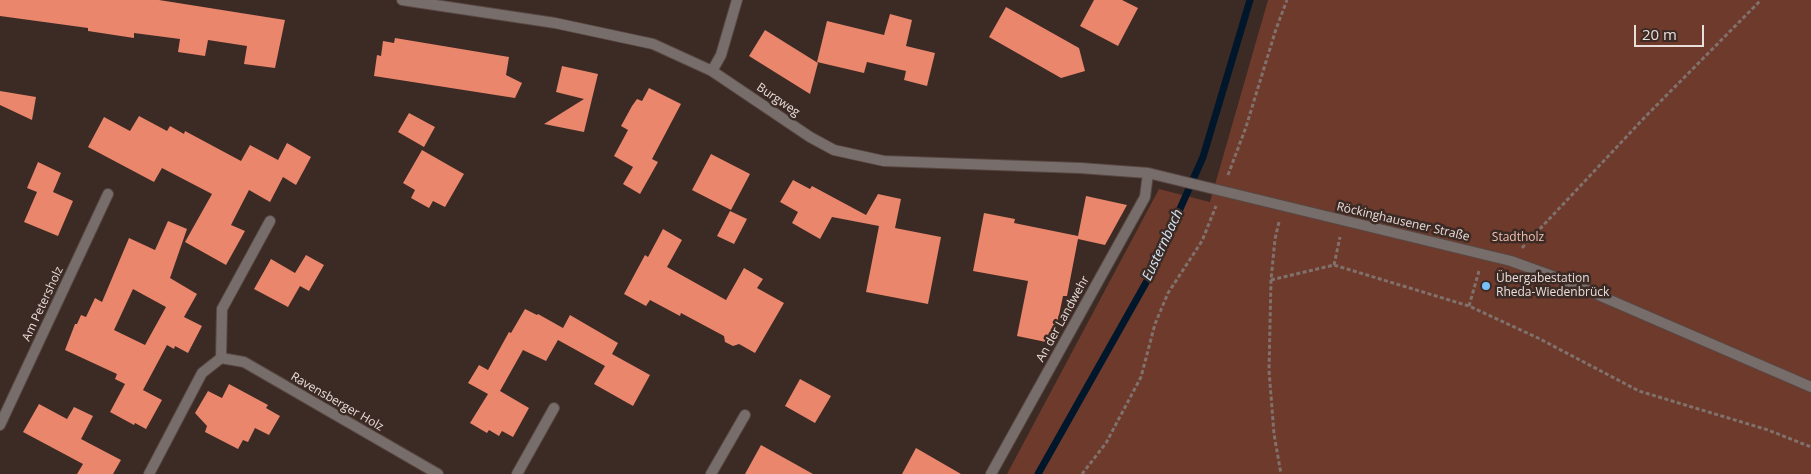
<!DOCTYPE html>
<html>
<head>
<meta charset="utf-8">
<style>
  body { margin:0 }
  #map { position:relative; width:1811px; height:474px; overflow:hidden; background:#3c2a25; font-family:"Open Sans",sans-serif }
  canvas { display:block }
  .scale { position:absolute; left:1634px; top:25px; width:70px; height:22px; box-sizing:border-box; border:2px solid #eadedb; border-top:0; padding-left:6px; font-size:15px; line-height:18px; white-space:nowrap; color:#eadedb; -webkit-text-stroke:4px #3c2a25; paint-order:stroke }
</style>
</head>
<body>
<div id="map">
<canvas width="1811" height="474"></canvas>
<div class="scale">20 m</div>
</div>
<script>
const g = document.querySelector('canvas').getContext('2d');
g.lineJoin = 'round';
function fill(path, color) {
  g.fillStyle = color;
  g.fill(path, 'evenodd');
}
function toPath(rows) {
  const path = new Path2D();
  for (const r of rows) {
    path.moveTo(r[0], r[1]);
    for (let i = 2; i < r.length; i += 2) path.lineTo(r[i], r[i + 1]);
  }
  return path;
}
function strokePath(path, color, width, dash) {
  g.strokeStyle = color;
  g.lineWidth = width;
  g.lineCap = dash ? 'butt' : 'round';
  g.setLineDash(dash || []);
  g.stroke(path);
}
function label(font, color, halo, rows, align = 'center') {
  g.font = font + ' "Open Sans",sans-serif';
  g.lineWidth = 5;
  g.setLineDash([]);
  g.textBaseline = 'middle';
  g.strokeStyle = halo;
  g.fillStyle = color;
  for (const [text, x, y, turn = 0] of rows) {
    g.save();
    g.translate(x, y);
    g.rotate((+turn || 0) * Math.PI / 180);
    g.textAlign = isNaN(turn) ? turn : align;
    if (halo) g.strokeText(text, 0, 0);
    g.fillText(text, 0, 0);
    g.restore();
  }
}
const green = toPath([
  [1268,0,1811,0,1811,474,1007,474,1159,189,1210,202]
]);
const stream = toPath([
  [1038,474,1152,272,1203,157,1250,0]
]);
const building = toPath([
  [0,0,159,0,285,20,275,68,244,64,247,46,208,40,205,56,178,52,180,39,134,33,134,38,88,31,88,28,0,16],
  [1094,0,1122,0,1138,8,1118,46,1080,26],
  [1006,7,1079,48,1085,71,1061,78,989,37],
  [890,14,912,20,906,46,935,53,927,86,904,80,906,71,867,62,864,73,817,62,827,21,884,35],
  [765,30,818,63,810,94,749,56],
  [395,38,509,57,506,75,522,83,515,98,374,76,377,55,381,56,383,41,394,43],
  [562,66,598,74,584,132,544,124,584,99,556,92],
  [649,88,681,104,652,159,658,162,640,194,623,184,633,167,614,156,628,130,621,126,632,106,637,99,642,101],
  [0,91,36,97,32,120,0,105],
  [409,113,435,127,424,147,398,132],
  [139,116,167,131,170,126,184,134,185,131,241,161,250,145,278,160,287,143,311,157,296,185,283,177,270,202,249,190,231,225,245,231,226,265,185,242,212,194,162,168,154,182,88,147,104,117,130,131],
  [422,150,464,174,445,207,433,201,429,208,411,198,415,190,403,183],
  [711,154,750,174,731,210,692,190],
  [38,162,61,173,53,192,73,201,58,236,24,222,37,192,27,188],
  [793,180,810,189,812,186,866,215,878,194,901,199,895,228,941,237,928,304,866,292,879,226,832,217,820,239,792,223,798,212,780,202],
  [1086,196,1127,205,1105,245,1078,239,1067,296,1063,296,1058,320,1046,342,1017,336,1028,281,973,271,984,213,1015,219,1014,223,1078,236],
  [730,211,747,219,734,244,717,236],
  [168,221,187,229,170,278,197,294,184,317,202,326,188,353,175,346,174,349,167,345,143,390,162,400,146,429,135,423,134,425,110,412,125,384,115,379,117,374,65,350,75,324,77,324,81,315,86,317,95,298,102,302,129,238,155,250],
  [133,289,166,307,145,345,114,330],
  [663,229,682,240,667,267,726,300,744,268,763,279,757,288,784,303,755,353,739,344,733,346,725,342,724,336,681,313,680,316,650,300,646,306,624,294,645,255,648,257],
  [306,255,324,265,309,291,300,286,288,307,254,289,271,259,295,273],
  [525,309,537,315,538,314,563,328,570,315,618,343,612,354,650,375,633,406,594,384,605,366,558,340,546,361,523,350,500,391,529,408,513,437,502,431,499,436,489,430,487,433,470,423,488,394,468,383,479,365,488,370,509,332,511,333],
  [800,379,831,396,815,423,785,406],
  [229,384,268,405,266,408,280,416,269,435,255,428,248,442,243,440,238,449,205,432,207,426,195,413,208,391,222,398],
  [39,404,67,419,74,407,93,416,81,439,121,460,113,474,77,474,83,464,23,432],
  [761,445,813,474,745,474],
  [916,448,961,474,902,474]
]);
const path = toPath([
  [1228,175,1246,127,1276,29,1287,0],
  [1279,222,1275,239,1271,280,1269,370,1274,434,1281,474],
  [1522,248,1645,117,1761,0],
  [1334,265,1340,237],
  [1271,280,1334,265,1469,306,1538,338,1639,391,1768,430,1811,447],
  [1469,306,1479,271],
  [1082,474,1106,443,1141,377,1155,324,1168,293,1202,241,1216,206]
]);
const minor = toPath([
  [402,0,555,23,653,44,712,71,810,137,834,150,884,161,1080,168,1148,173,1511,261,1566,281,1811,387],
  [712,71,721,55,737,0],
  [221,358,222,309,270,221],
  [0,425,108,194],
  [149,474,202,373,221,358,244,362,438,474],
  [517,474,554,408],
  [711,474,745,415],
  [991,474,1145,197,1148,173]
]);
const markers = [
  [1486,286,5,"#77bff7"]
];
const streetNames = [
  ["Burgweg",778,100,34],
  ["Röckinghausener Straße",1403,222,13],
  ["Am Petersholz",43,304,-65],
  ["An der Landwehr",1063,319,-61],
  ["Ravensberger Holz",337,402,30]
];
const parkNames = [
  ["Stadtholz",1518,238]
];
const poiNames = [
  ["Übergabestation",1496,279],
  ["Rheda-Wiedenbrück",1496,293]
];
const waterNames = [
  ["Eusternbach",1163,245,-65]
];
fill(green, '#6e3a2b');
strokePath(stream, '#00162a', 7);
fill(building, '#e9866b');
strokePath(minor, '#584742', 12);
strokePath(path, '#80716c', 3, [4, 2.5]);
strokePath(minor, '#776e6b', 10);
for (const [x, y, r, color] of markers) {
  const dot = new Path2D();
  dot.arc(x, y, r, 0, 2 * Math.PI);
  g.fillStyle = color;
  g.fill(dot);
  strokePath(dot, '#3c2a25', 2);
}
label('12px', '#eadedb', '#3c2a25', streetNames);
label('12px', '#f2bfb0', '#3c2a25', parkNames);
label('12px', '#eadedb', '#3c2a25', poiNames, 'left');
label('italic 14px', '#d3e7f8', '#3c2a25', waterNames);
</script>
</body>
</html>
